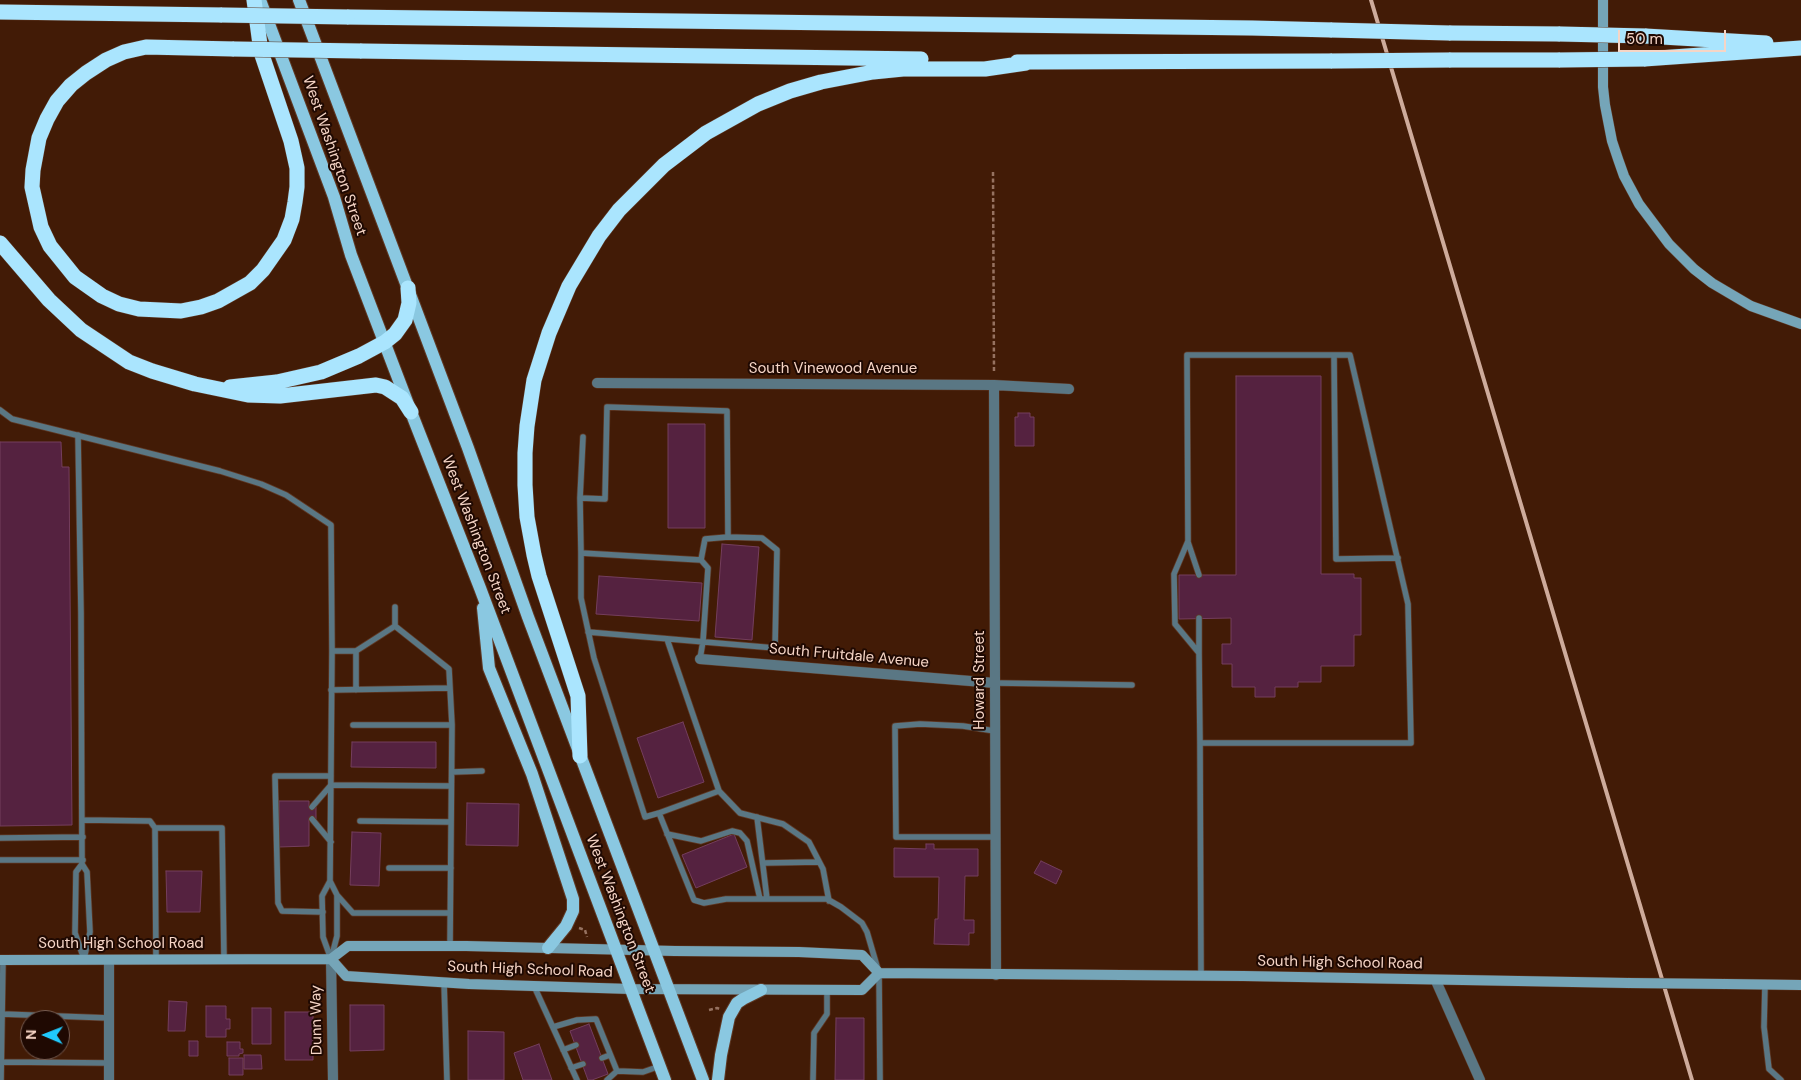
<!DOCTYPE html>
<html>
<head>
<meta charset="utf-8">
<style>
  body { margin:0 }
  #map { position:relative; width:1801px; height:1080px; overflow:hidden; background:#421b06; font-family:"DM Sans",sans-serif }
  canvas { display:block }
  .north { position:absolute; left:20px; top:1010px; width:50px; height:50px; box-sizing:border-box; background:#1f0902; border:1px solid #755b50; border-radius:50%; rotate:271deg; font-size:14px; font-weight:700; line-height:20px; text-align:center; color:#f6d5c6 }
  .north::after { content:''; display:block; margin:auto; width:18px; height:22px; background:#20c9fd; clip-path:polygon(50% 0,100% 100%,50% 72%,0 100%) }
  .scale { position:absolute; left:1618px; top:30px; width:108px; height:22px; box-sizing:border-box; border:2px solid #f6d5c6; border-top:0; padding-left:6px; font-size:15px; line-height:18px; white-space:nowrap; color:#f6d5c6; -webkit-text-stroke:4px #1f0902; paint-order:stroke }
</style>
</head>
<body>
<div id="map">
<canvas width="1801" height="1080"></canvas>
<div class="north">N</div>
<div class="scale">50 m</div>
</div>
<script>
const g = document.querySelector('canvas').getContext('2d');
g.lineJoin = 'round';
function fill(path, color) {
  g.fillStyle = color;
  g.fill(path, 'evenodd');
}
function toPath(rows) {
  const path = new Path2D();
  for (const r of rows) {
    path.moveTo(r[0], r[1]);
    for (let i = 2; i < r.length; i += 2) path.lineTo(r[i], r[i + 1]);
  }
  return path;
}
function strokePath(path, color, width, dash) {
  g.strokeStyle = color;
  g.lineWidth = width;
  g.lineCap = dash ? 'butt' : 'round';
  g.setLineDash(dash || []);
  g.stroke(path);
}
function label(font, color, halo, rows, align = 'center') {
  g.font = font + ' "DM Sans",sans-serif';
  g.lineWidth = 4;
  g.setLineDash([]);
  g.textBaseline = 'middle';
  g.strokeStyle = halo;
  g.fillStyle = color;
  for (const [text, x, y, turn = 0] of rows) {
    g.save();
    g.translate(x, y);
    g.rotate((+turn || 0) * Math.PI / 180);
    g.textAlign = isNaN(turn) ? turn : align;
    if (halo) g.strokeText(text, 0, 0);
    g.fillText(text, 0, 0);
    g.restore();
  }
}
const building = toPath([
  [1236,376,1321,376,1321,574,1354,574,1354,578,1361,578,1361,635,1354,635,1354,666,1321,666,1321,682,1298,682,1298,687,1275,687,1275,697,1255,697,1255,687,1232,687,1232,664,1222,664,1222,644,1231,644,1231,618,1179,619,1179,575,1236,575,1236,376],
  [1018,413,1030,413,1030,417,1034,417,1034,446,1015,446,1015,417,1018,417,1018,413],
  [668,424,705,424,705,528,668,528,668,424],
  [0,442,61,442,62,467,69,467,72,825,0,826,0,442],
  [722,544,759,547,752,640,715,637,722,544],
  [599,576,702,583,699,621,596,614,599,576],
  [683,722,704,782,658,798,637,738,683,722],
  [352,742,436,742,436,768,351,767,352,742],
  [279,801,309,801,309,807,316,807,316,819,309,819,309,846,279,847,279,801],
  [467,803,519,804,518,846,466,845,467,803],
  [352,832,381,833,379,886,350,885,352,832],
  [734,834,747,867,696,888,682,855,734,834],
  [926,844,934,844,934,849,978,849,978,876,965,876,964,920,974,920,974,933,969,933,969,945,934,944,935,919,938,919,939,877,894,877,894,848,926,849,926,844],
  [1041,861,1062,871,1056,884,1034,873,1041,861],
  [166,871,202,871,200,912,167,912,166,871],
  [169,1001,187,1002,185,1031,168,1031,169,1001],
  [350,1005,384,1005,384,1050,350,1051,350,1005],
  [206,1006,226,1006,226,1019,230,1019,230,1029,226,1029,226,1037,206,1037,206,1006],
  [252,1008,271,1008,271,1044,252,1044,252,1008],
  [285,1012,313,1012,313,1060,285,1060,285,1012],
  [836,1018,864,1018,864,1080,835,1080,836,1018],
  [589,1024,608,1074,592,1080,588,1080,570,1031,589,1024],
  [468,1031,504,1032,504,1080,468,1080,468,1031],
  [189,1041,198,1041,198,1056,189,1056,189,1041],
  [227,1042,240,1042,240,1049,243,1049,243,1053,239,1054,239,1056,227,1056,227,1042],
  [539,1044,552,1080,523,1080,514,1053,539,1044],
  [244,1055,261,1055,262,1069,244,1069,244,1055],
  [229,1058,243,1058,243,1075,229,1075,229,1058]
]);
const path = toPath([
  [993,172,994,373],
  [579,928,585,930,587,937],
  [709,1010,717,1008,720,1009]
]);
const lane = toPath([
  [1334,355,1336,559,1398,558],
  [0,410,12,419,220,471,261,484,286,495,331,525,332,651,330,881],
  [78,435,81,613,82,864],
  [580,498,583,437],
  [1188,542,1199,575],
  [581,553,580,498,605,499,607,407,727,411,728,537],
  [395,607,395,626,449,669,452,725,450,946],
  [588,632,775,648,777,550,762,538,728,537,705,539,701,560],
  [667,639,719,791,659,813,645,817,594,658,581,598,581,553,701,560,708,568,703,641,700,659],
  [332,651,356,651,395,626],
  [356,651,356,690],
  [1199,653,1199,618],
  [995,683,1132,685],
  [331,690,450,688],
  [353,725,452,725],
  [995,731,963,726,920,724,895,726,896,837,996,837],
  [1200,743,1199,653,1175,624,1174,574,1188,541,1187,355,1350,355,1408,604,1411,743,1200,743,1201,976],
  [452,772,482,771],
  [719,791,740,813,783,824,809,842,823,869,829,901],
  [312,807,331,785,451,786],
  [659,813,694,900,704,903,726,899,827,899,841,907,862,923,867,932,879,973,880,1080],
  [757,817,767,899],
  [312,819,331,842],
  [83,820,150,821,155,828],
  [360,821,451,822],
  [667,834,701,841,732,831,740,833,747,841,760,899],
  [0,838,83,837],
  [0,860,83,860],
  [763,863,819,862],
  [82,864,87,872,90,932,84,959,75,933,76,872,82,864],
  [389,868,451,868],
  [330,881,337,895,337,936,331,959,323,937,322,896,330,881],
  [337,895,353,913,450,913],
  [323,912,282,911,278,903,275,776,331,776],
  [156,959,155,828,222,828,224,959],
  [444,982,447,1080],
  [1765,984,1764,1027,1769,1069,1781,1080],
  [534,986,577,1080],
  [2,1014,109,1018],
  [553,1027,577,1020,596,1019,617,1071],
  [563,1050,576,1045],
  [602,1058,610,1055],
  [2,1062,109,1063],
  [571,1068,583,1064],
  [813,1079,814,1033,827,1014,827,991],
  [1,1080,3,960],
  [607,1080,617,1071,643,1072,660,1066]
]);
const street = toPath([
  [597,383,994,385,1069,389],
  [994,385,996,975],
  [700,659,995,683],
  [331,959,333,1080],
  [1436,981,1480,1080],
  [109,1080,109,960]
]);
const secondary = toPath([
  [1603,0,1603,87,1605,105,1612,141,1618,159,1624,176,1639,204,1669,244,1694,269,1712,283,1751,306,1801,324],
  [331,959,346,976,469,984,631,989,862,990,879,973,1243,976,1628,983],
  [0,960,331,959,348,946,466,946,675,951,799,952,862,955,879,973],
  [1725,984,1801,985]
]);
const primary = toPath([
  [260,0,334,197,351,255,411,412,480,588,665,1080],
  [299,0,468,448,528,617,703,1080],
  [483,608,489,668,532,774,573,899,573,911,566,926,548,948],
  [718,1080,721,1055,729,1017,737,1003,743,999,761,990]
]);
const highway = toPath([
  [0,12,222,15],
  [347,17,1252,28,1332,30],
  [1449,33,1560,34],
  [1645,36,1766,43],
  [234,49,146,47,124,52,106,60,86,73,71,85,57,101,47,119,39,138,33,170,32,187,41,227,50,246,75,277,102,296,119,304,139,309,181,311,201,307,218,301,250,283,263,270,284,240,292,219,295,202,297,187,297,168,291,141,261,52,254,0],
  [360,51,921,59],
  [1644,59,1801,48],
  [1449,60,1560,60],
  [1017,62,1332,61],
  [0,243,49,300,81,330,129,362,152,371,195,384,248,395,280,396,376,385,385,387,402,398,411,412],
  [230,387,277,382,321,372,359,356,385,342,395,334,405,320,409,303,408,288],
  [580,756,578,696,539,576,534,555,527,517,525,485,525,453,527,426,534,380,549,333,569,286,599,236,619,210,664,165,706,133,758,104,790,91,821,82,873,72,903,69,985,69,1026,63]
]);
const rail = toPath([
  [1371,0,1692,1080]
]);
const secondaryBridge = toPath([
  [1628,983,1725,984]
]);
const highwayBridge = toPath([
  [222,15,347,17],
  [1332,30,1449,33],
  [1560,34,1645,36],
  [234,49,360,51],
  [1560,60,1644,59],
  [1332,61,1449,60]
]);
const streetNames = [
  ["West Washington Street",334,156,71],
  ["South Vinewood Avenue",833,369],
  ["West Washington Street",476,535,69],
  ["South Fruitdale Avenue",849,656,5],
  ["Howard Street",980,680,-90],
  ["West Washington Street",620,914,69],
  ["South High School Road",121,944],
  ["South High School Road",1340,963,1],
  ["South High School Road",530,970,2],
  ["Dunn Way",317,1020,-91]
];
fill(building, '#552240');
strokePath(building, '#743e5d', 1);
strokePath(lane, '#5f3925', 7);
strokePath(street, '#5f3925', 11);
strokePath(secondary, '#5f3925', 11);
strokePath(primary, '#5f3925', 14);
strokePath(highway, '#5f3925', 16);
strokePath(path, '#967260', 2.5, [4, 2.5]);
strokePath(lane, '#5a7784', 5.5);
strokePath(street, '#5a7784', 10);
strokePath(secondary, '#75a5b8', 10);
strokePath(primary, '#8ac8e1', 12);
strokePath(highway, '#aae5fe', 15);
strokePath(rail, '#ceab9b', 4);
strokePath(secondaryBridge, '#5f3925', 11, []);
strokePath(highwayBridge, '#5f3925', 16, []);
strokePath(secondaryBridge, '#75a5b8', 10);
strokePath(highwayBridge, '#aae5fe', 15);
label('15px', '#f6d5c6', '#1f0902', streetNames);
</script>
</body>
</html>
